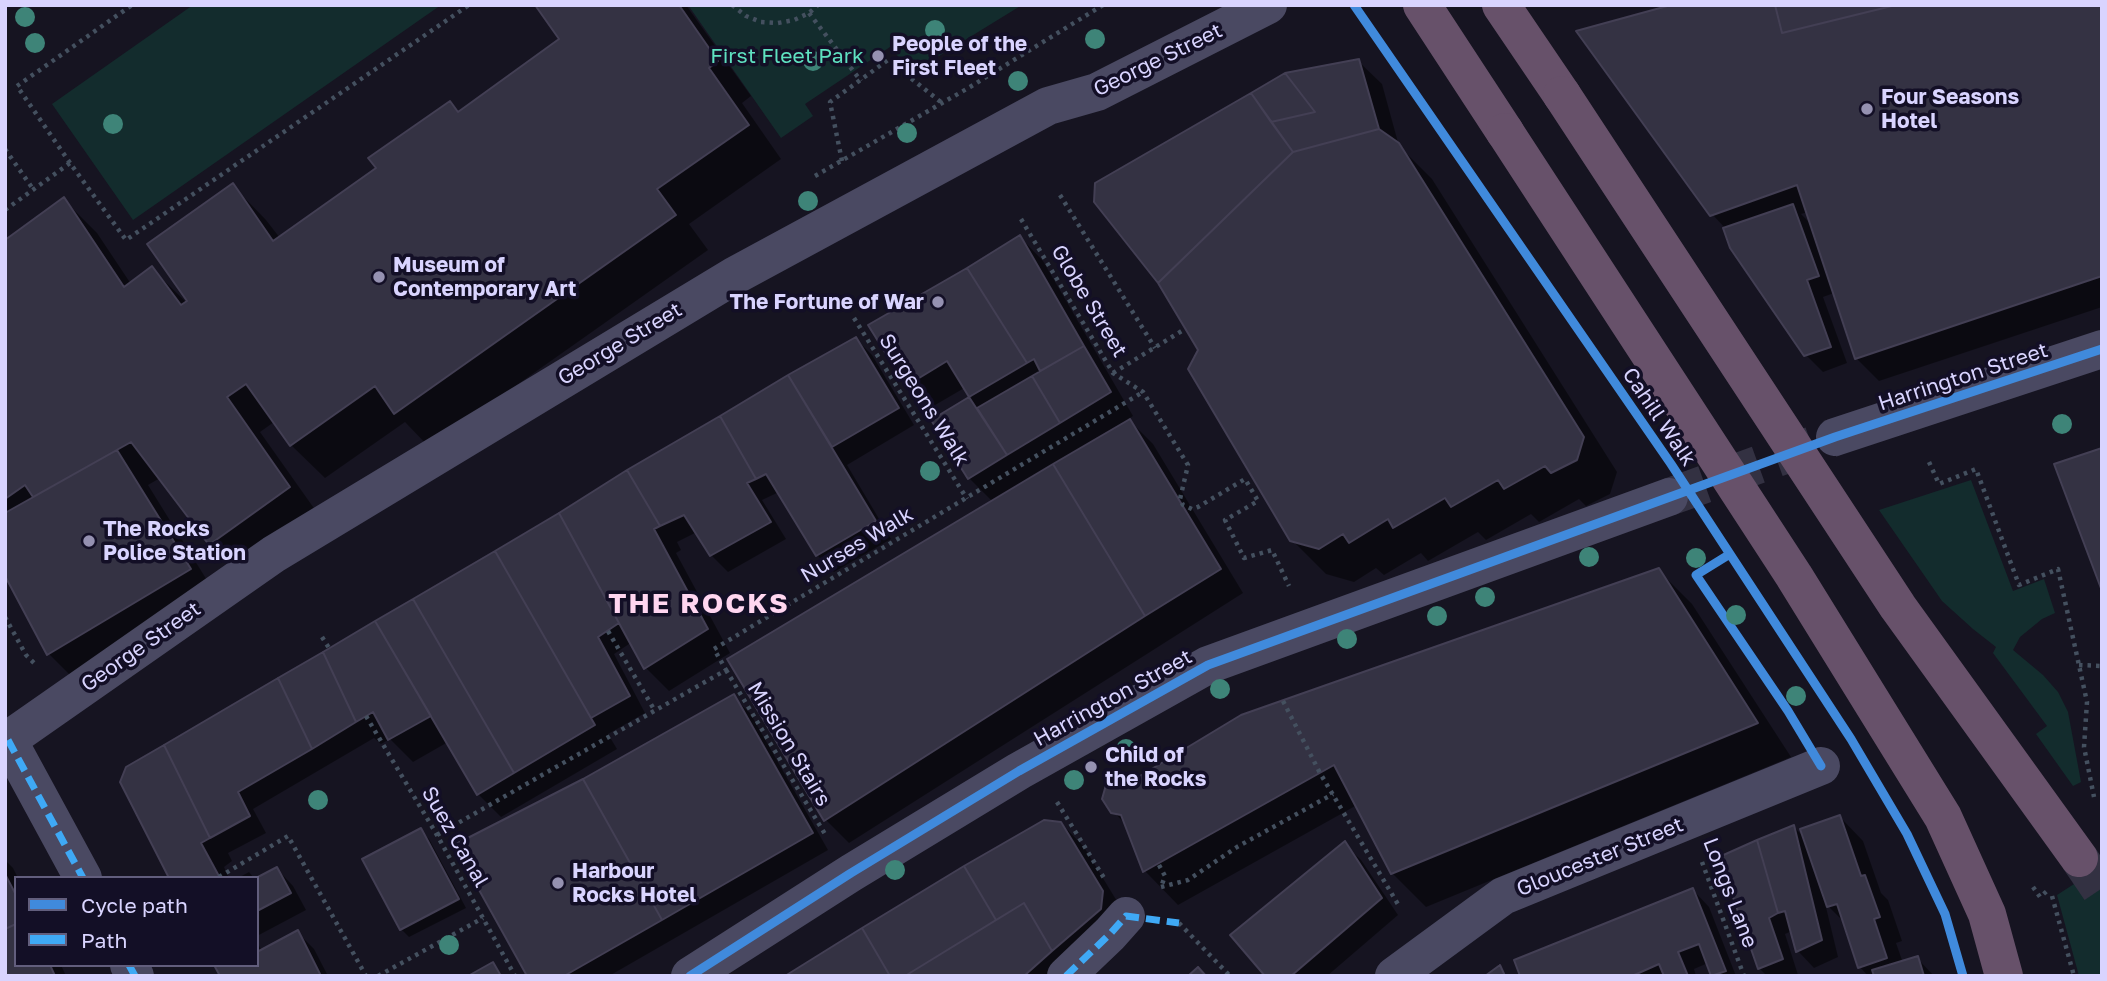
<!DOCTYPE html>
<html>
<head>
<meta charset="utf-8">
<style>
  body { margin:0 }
  #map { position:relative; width:2107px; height:981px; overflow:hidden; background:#161421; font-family:"Golos Text",sans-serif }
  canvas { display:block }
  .frame { position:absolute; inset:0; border:7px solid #d9d4ff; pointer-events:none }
  .legend { position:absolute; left:14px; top:876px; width:245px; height:91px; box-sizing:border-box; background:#130f26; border:2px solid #625e7d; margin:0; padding:9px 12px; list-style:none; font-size:21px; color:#d9d4ff }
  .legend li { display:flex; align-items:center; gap:14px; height:35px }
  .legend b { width:35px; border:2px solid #625e7d }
</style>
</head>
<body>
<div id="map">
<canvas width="2107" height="981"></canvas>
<div class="frame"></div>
<ul class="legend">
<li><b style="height:9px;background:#408adc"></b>Cycle path</li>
<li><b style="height:9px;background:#3fa9f5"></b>Path</li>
</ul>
</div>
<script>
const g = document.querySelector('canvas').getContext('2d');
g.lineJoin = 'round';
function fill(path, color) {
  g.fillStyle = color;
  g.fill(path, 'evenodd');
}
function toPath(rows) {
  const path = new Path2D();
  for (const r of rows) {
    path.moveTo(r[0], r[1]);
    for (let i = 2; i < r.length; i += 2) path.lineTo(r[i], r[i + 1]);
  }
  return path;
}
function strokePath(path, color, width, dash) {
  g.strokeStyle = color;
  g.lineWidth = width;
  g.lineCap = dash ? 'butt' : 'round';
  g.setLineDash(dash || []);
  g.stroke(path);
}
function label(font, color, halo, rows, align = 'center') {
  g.font = font + ' "Golos Text",sans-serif';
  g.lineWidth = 7;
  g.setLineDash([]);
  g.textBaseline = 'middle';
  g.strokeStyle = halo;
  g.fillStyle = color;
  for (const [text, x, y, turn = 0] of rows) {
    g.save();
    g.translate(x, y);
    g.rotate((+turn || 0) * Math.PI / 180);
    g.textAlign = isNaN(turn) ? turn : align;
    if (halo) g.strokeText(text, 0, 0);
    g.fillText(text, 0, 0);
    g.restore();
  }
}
const green = toPath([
  [193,5,441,5,133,220,52,104],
  [688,5,1022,5,926,64,913,67,903,62,890,47,805,104,813,116,781,138],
  [1971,480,2013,591,2044,579,2055,613,2042,619,2020,637,2013,650,2043,675,2058,692,2068,712,2081,782,2073,786,2036,734,2047,726,1993,653,1996,647,1973,629,1942,601,1879,510],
  [2102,866,2102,976,2079,976,2057,895]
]);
const shadow = toPath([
  [538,5,686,5,751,96,742,103,781,159,689,224,708,250,429,447,405,422,325,478,291,445,274,422,260,432,323,521,244,578,210,544,160,478,148,485,218,598,77,682,49,654,5,573,5,296,64,200,97,233,131,284,152,269,187,303,233,186,266,220,280,238,378,168,449,103,459,113,562,40],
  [2102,5,2102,307,1879,381,1856,358,1834,293,1823,297,1847,363,1823,372,1806,355,1725,228,1712,214],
  [1808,212,1812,225,1801,214],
  [1358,61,1382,84,1399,146,1432,179,1617,472,1610,494,1586,506,1579,499,1539,522,1531,514,1486,540,1478,532,1428,561,1421,553,1384,575,1376,568,1354,582,1326,574,1292,540],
  [1020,237,1043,261,1133,416,1128,419,1153,444,1243,593,849,843,826,820,993,502,969,478,933,420,972,397,966,387,930,408,907,385],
  [856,339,872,355,914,425,847,465,891,539,834,572,817,555,779,492,762,500,786,539,728,572,711,555,697,532,677,542,681,550,676,553,730,653,669,691,646,668,632,642,614,654,645,713,608,734,617,749,501,817,478,794,448,742,413,762,390,739,381,744,374,738,253,809,266,833,228,853,232,861,224,867,229,878,171,878,122,782,494,554,500,559,628,472],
  [1658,570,1692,604,1791,757,1426,907,1392,873,1357,805,1178,905,1145,871,1127,826,1113,811,1136,781],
  [733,697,750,713,828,850,609,976,529,976,584,780],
  [1840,817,1863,841,1881,893,1888,900,1902,941,1896,943,1903,963,1917,958,1934,976,1868,976,1860,967,1845,923,1825,903,1838,957,1814,968,1798,951,1792,931,1785,934,1798,975,1767,976,1759,968,1721,858,1794,827,1805,838],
  [1061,823,1084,847,1126,916,1079,976,788,976],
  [421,831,429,839,466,908,409,937,401,929],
  [1344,844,1361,860,1398,915,1327,976,1268,976],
  [5,860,13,868,18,878,16,878,16,965,61,965,66,976,5,976],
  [277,869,293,886,306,910,257,936,257,879],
  [249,872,254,878,238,878],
  [1693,890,1709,907,1736,976,1713,976,1708,963,1694,969,1696,976,1522,976],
  [297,932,314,949,328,976,221,976,257,965,257,942,262,951]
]);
const building = toPath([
  [535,5,679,5,718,61,709,68,749,125,657,189,676,215,394,414,375,386,290,446,246,384,227,397,290,487,209,545,131,442,33,497,25,485,5,499,5,240,64,197,124,287,152,266,181,305,187,301,147,244,233,183,273,241,376,168,368,158,450,101,458,112,559,39,535,5],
  [1671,5,1775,5,1782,33,1896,5,2102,5,2102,276,1855,359,1797,185,1710,216,1576,31,1671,5],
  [1775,5,1896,5,1782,33,1775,5],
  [1359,59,1379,129,1293,152,1271,122,1315,112,1285,73,1359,59],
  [1285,73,1315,112,1271,122,1251,93,1285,73],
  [1251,93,1293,152,1158,283,1094,202,1095,183,1251,93],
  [1379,129,1399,143,1584,437,1577,460,1551,473,1545,466,1504,489,1498,480,1451,507,1445,498,1393,528,1388,519,1349,543,1343,534,1319,549,1290,541,1188,369,1198,350,1158,283,1293,152,1379,129],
  [1793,204,1819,276,1807,280,1831,347,1804,356,1730,248,1723,228,1793,204],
  [1020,235,1084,346,1040,371,1034,359,1027,363,967,268,1020,235],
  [967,268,1027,363,969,397,947,361,906,386,868,325,967,268],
  [856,337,899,408,832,447,788,375,856,337],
  [1084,346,1111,392,1060,423,1032,376,1084,346],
  [788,375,876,521,816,556,766,474,756,479,720,416,788,375],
  [1032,376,1060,423,1007,455,977,408,1032,376],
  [969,397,1007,455,968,479,931,420,969,397],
  [720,416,756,479,747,483,771,522,710,556,684,515,660,526,627,470,720,416],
  [1130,419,1221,569,1145,616,1053,464,1130,419],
  [2102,448,2102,591,2054,464,2102,448],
  [117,450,191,569,47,655,5,576,5,513,117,450],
  [1053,464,1145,616,824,821,727,659,1053,464],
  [627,470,660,526,654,529,708,629,644,669,559,513,627,470],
  [559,513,619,623,598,637,630,696,591,718,495,551,559,513],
  [495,551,595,725,514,773,413,599,495,551],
  [1659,568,1758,723,1391,874,1334,765,1143,872,1121,815,1111,813,1102,799,1106,785,1111,781,1117,777,1135,779,1241,715,1659,568],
  [413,599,514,773,477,795,375,621,413,599],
  [375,621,431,716,388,740,373,712,356,722,323,652,375,621],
  [323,652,356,722,312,749,278,678,323,652],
  [278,678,312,749,238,792,250,816,210,838,164,745,278,678],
  [734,694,813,833,662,920,583,779,734,694],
  [164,745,210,838,201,843,220,878,169,878,120,782,126,767,164,745],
  [583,779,662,920,564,976,527,976,454,845,583,779],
  [1840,815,1861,876,1865,875,1880,917,1874,919,1887,958,1858,968,1837,904,1827,907,1800,829,1840,815],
  [1044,820,1061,822,1103,891,1101,909,1052,951,1024,903,996,920,964,866,1044,820],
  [1794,825,1822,940,1796,952,1785,911,1778,913,1757,840,1794,825],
  [421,828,459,899,400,930,362,859,421,828],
  [1757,840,1778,913,1769,918,1783,959,1758,969,1719,857,1757,840],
  [1345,841,1382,898,1291,976,1265,976,1230,935,1345,841],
  [964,866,996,920,905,976,890,976,862,928,964,866],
  [277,867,291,893,257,911,256,878,277,867],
  [5,874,16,895,16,924,5,929,5,874],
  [1693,888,1726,971,1711,976,1699,944,1678,952,1688,976,1664,976,1659,964,1632,976,1520,976,1514,960,1693,888],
  [1024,903,1052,951,1024,976,905,976,1024,903],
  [16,924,16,965,50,965,55,976,5,976,5,929,16,924],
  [862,928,890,976,785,976,862,928],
  [298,930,320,974,317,976,220,976,214,965,257,965,257,952,298,930],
  [1918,956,1924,976,1874,976,1872,970,1918,956],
  [493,962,501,976,468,976,493,962],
  [1500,965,1505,976,1485,976,1500,965],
  [1198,967,1206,976,1188,976,1198,967]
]);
const minorTunnel = toPath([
  [1669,497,1835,437]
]);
const highwayTunnel = toPath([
  [2079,858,2102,892]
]);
const path = toPath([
  [732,5,746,16,761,22,778,23,794,20,809,13,818,5],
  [809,13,861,81],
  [5,149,33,189],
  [842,161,830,102,888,60,942,103],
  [70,163,17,86,132,5],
  [815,176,970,87,1103,5],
  [1060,195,1155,348],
  [5,210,70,163,126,240,469,5],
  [1021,219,1113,373,1143,392,1188,465,1180,499,1183,505,1192,509,1198,507,1245,479,1258,501,1225,520,1244,558,1272,550,1289,586],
  [854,318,967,499],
  [1113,373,1185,329],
  [1929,462,1939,484,1976,469,2019,585,2058,569,2087,702,2084,747,2094,797],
  [5,617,26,655,37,666],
  [608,631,655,711],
  [322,637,329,648],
  [2079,665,2102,666],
  [726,670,825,834],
  [1283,701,1320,773,1399,906],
  [366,716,437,835,515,976],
  [1057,802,1104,878],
  [437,835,726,670,714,649,1143,392],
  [1702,862,1744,976],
  [1159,865,1165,876,1161,887],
  [219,877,288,836,366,976],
  [1161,887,1188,880,1237,847,1333,794],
  [2033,887,2040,897,2047,891],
  [2052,896,2074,976],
  [1179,923,1230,976],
  [378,976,483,918]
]);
const minor = toPath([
  [1835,437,2102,349],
  [8,740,83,878],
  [5,742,274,554,734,276,1048,106,1097,92,1268,5],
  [129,965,135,976],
  [690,976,851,873,1019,771,1208,665,1669,497],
  [1066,976,1110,934,1126,916],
  [1394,976,1503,896,1821,766]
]);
const highway = toPath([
  [1422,5,1505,132],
  [1501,5,1562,95]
]);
const highwayBridge = toPath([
  [1562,95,1898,607,2079,858],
  [1505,132,1794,576,1943,817,1987,914,2004,976]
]);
const quiet = toPath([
  [8,740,83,878],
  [129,965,135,976],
  [1066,976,1110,934,1126,916,1179,923]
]);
const cycleway = toPath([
  [1354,5,1671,464,1851,739,1907,834,1945,914,1963,976],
  [1730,554,1696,575,1788,711,1821,766],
  [690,976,851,873,1019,771,1208,665,1835,437,2102,349]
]);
const trees = [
  [25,17],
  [935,30],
  [1095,39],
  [35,43],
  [813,61],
  [1018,81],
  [113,124],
  [907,133],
  [808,201],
  [2062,424],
  [930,471],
  [1589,557],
  [1696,558],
  [1485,597],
  [1736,615],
  [1437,616],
  [1347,639],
  [1220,689],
  [1796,696],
  [1126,749],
  [1074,780],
  [318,800],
  [895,870],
  [449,945]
];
const markers = [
  [878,56,7,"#9591b1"],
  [1867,109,7,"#9591b1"],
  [379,277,7,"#9591b1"],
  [938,302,7,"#9591b1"],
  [89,541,7,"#9591b1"],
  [1091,767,7,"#9591b1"],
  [558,883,7,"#9591b1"]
];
const poiNames = [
  ["People of the",892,44],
  ["First Fleet",892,68],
  ["Four Seasons",1881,97],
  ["Hotel",1881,121],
  ["Museum of",393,265],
  ["Contemporary Art",393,289],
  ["The Fortune of War",924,302,"right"],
  ["The Rocks",103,529],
  ["Police Station",103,553],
  ["Child of",1105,755],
  ["the Rocks",1105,779],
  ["Harbour",572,871],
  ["Rocks Hotel",572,895]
];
const parkNames = [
  ["First Fleet Park",787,56]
];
const streetNames = [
  ["George Street",1158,60,-26],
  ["Globe Street",1089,301,59],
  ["George Street",620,344,-31],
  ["Harrington Street",1963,377,-18],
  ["Surgeons Walk",924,400,58],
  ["Cahill Walk",1659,417,56],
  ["Nurses Walk",857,545,-31],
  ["George Street",141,647,-35],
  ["Harrington Street",1113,698,-29],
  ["Mission Stairs",789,744,59],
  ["Suez Canal",455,837,60],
  ["Gloucester Street",1600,857,-22],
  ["Longs Lane",1730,893,69]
];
const districtNames = [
  ["THE ROCKS",699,604]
];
fill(green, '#132c2d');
fill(shadow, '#0007');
fill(building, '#343243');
strokePath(building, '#433f54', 2);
strokePath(minorTunnel, '#333142', 38, [38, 19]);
strokePath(highwayTunnel, '#333142', 38, [38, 19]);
strokePath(path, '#44505f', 4.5, [3.5, 5]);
strokePath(minor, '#4a4962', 38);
strokePath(highway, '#67516a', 38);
strokePath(highwayBridge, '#67516a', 38);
strokePath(quiet, '#3fa9f5', 7, [14, 7]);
strokePath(cycleway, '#408adc', 9);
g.fillStyle = '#3e8478';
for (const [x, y] of trees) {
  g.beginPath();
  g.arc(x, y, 10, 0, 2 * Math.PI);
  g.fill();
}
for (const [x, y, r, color] of markers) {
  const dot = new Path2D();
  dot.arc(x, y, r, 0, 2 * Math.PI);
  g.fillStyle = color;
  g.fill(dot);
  strokePath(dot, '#130f26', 2.5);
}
label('bold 21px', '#d9d4ff', '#130f26', poiNames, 'left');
label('21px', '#5fe0c0', '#130f26', parkNames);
label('21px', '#d9d4ff', '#130f26', streetNames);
g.letterSpacing = '2px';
label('bold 28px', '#ffd6f0', '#130f26', districtNames);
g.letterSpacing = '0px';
</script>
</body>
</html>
